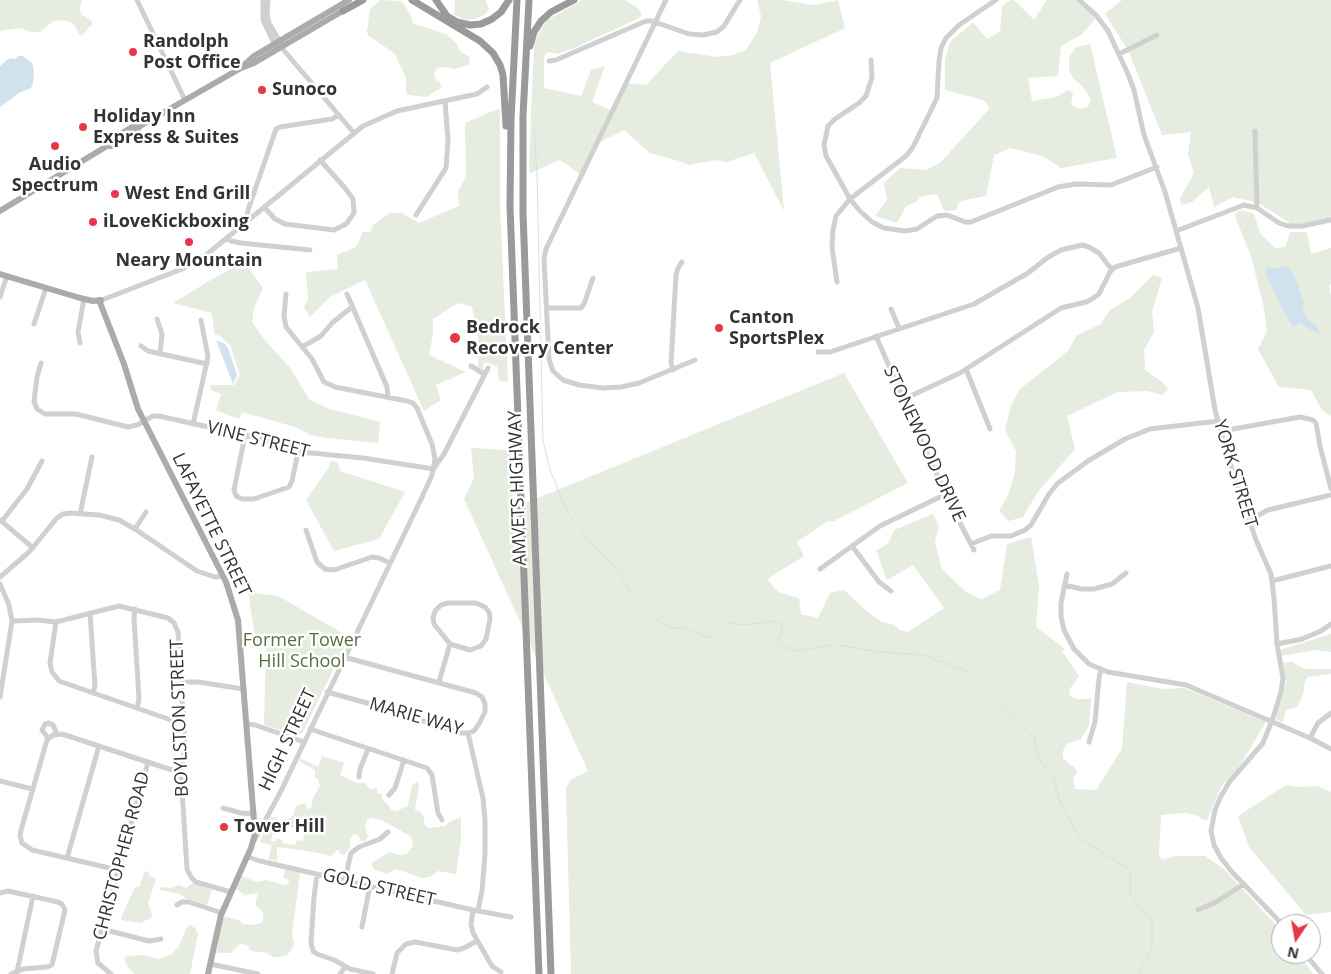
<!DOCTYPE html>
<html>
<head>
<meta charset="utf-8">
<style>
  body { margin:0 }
  #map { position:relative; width:1331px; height:974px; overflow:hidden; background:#fff; font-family:"Open Sans",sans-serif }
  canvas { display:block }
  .north { position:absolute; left:1271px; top:914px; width:50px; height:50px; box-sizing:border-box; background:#fff; border:1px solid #adadad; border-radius:50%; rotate:192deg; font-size:14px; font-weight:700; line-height:20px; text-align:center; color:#333 }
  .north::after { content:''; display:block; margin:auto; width:18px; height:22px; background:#e63946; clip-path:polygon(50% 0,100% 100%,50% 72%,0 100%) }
</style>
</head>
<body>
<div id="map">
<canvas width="1331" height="974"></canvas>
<div class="north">N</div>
</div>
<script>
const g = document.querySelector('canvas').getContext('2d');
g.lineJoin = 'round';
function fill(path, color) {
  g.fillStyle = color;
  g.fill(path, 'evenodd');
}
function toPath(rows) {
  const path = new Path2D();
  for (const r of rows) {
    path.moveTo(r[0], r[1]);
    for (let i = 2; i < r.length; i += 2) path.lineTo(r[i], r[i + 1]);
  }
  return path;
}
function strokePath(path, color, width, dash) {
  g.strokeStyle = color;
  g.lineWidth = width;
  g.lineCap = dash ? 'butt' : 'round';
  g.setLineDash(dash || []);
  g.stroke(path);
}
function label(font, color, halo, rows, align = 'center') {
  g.font = font + ' "Open Sans",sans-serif';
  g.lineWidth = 5;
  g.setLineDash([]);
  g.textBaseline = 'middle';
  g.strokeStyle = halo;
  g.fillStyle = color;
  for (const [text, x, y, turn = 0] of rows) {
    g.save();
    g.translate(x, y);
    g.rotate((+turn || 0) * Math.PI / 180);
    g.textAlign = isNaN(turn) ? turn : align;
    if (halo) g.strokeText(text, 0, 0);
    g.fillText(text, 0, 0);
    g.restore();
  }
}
const green = toPath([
  [0,0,82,0,80,9,81,14,92,21,92,25,88,28,82,36,79,35,76,27,72,23,68,21,61,20,52,22,40,32,31,32,20,28,0,31],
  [380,0,400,1,404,4,411,16,412,22,415,24,446,34,456,43,461,52,470,57,470,60,468,65,454,69,446,67,437,68,434,74,436,80,440,82,441,88,426,97,408,95,406,91,406,78,395,54,368,35,367,32,370,9],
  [455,0,485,0,489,9,486,14,478,18,469,20,461,18,454,15],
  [582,0,625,0,638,8,642,15,637,19,574,48,558,54,549,52,545,54,544,57,544,88,581,96,591,70,605,66,592,102,612,111,626,83,646,85,678,51,717,57,733,55,746,50,757,33,761,16,757,0,781,0,814,5,838,0,845,28,770,63,784,211,754,153,727,162,715,160,689,165,679,161,650,153,624,130,596,144,581,175,560,160,530,173,529,167,533,65,535,41,546,21],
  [1011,0,1014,0,1034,20,1047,0,1079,0,1097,17,1081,35,1061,46,1058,76,1028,78,1032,101,1056,97,1068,90,1073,93,1071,105,1080,109,1088,107,1091,99,1082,86,1074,79,1069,71,1069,57,1076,47,1090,44,1117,158,1061,168,1043,156,1010,148,994,155,986,196,960,201,956,210,944,211,937,194,919,197,918,201,906,206,897,223,875,216,887,200,884,183,900,168,925,170,940,163,990,108,983,100,945,90,945,60,950,42,973,22,987,39,1000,31,1002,6],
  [1122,0,1331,0,1331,221,1289,224,1289,222,1258,203,1233,197,1214,207,1209,187,1192,202,1181,205,1180,198,1194,173,1188,154,1191,132,1162,135,1128,50,1105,14],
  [500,108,500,206,508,382,499,381,497,366,484,362,483,370,478,367,479,343,472,307,458,303,433,319,433,333,429,355,466,372,436,385,441,400,424,411,365,280,330,297,310,317,304,307,308,299,306,272,338,269,337,255,356,247,363,232,370,232,373,225,389,213,402,213,419,223,459,206,458,191,466,177,465,123],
  [1241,210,1254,214,1260,233,1275,248,1285,247,1290,232,1307,232,1311,254,1331,248,1331,284,1329,286,1331,295,1331,416,1322,410,1311,390,1279,387,1258,349,1267,331,1264,308,1251,256,1234,214],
  [244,262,263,288,254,308,252,322,264,339,290,368,310,400,330,409,380,422,378,443,327,438,310,435,295,427,242,412,239,419,216,410,221,394,211,390,210,385,234,385,240,375,230,345,220,336,214,334,212,313,173,303,209,281],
  [1153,275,1162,278,1152,312,1154,332,1144,350,1145,370,1161,381,1168,389,1162,395,1148,391,1118,392,1067,416,1075,449,1037,493,1023,517,1009,521,999,511,1009,493,1015,472,1016,451,1005,430,1011,405,1020,389,1068,351,1077,335,1101,324,1110,310,1130,298],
  [844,373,908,483,834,521,828,521,797,542,804,556,767,579,778,592,799,598,801,614,818,618,830,593,844,590,869,613,880,621,894,625,899,630,908,632,944,608,913,565,887,580,876,550,888,544,894,530,933,514,939,526,935,542,942,569,966,592,981,599,1000,590,1007,544,1031,537,1039,585,1036,627,1065,649,1062,651,1079,676,1069,690,1070,696,1076,699,1091,699,1089,726,1081,739,1067,744,1063,751,1063,758,1077,770,1077,773,1073,777,1075,789,1096,790,1122,749,1127,682,1163,689,1184,688,1266,722,1240,765,1221,787,1207,820,1204,820,1196,815,1184,813,1161,815,1159,855,1162,860,1176,856,1205,856,1224,869,1281,930,1281,954,1299,954,1313,974,571,974,566,788,571,780,588,771,464,499,474,478,471,448,510,450,513,508],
  [330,461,337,462,340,471,405,492,379,539,334,551,306,500,329,467],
  [248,592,278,596,349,637,303,732,299,735,295,735,264,725,266,645,256,643],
  [1331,634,1331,652,1317,650,1281,656,1281,651,1283,649],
  [1292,662,1305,669,1331,669,1331,674,1308,677,1305,680,1303,695,1297,707,1286,710,1283,723,1277,720,1276,718,1286,683,1285,672,1283,663],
  [322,756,344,763,340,775,357,783,365,783,370,789,377,788,377,793,381,794,383,801,388,804,391,810,396,811,408,806,412,785,417,782,419,784,415,810,419,811,424,817,424,824,428,828,445,826,449,822,461,817,461,840,456,874,438,871,430,877,422,878,396,869,387,874,375,870,372,866,372,863,389,852,400,855,407,854,412,847,413,842,410,836,398,829,379,819,371,818,367,820,365,826,368,837,365,841,361,841,358,835,353,834,350,839,350,848,344,855,340,854,339,851,337,850,331,856,308,851,277,847,277,861,268,859,272,845,260,842,271,816,283,821,288,819,294,814,295,807,301,804,305,803,308,810,312,806,312,800,320,786,318,779,315,777,315,770,299,761,300,758,318,767],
  [280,825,305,830,303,841,297,840,295,845,283,843,281,839,277,839,274,842,271,841,272,834,277,835],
  [1286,785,1298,787,1317,786,1331,792,1331,912,1306,915,1249,847,1238,816],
  [285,869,300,873,292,934,294,943,292,949,288,954,281,957,273,957,267,953,251,951,248,946,243,944,238,945,231,953,217,953,220,930,224,916,240,921,243,924,254,925,263,922,263,912,255,905,258,893,245,895,236,889,242,876,257,882,266,880,284,885,288,884,289,880,283,878],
  [145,871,148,872,149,875,156,879,148,903,152,914,151,918,140,923,122,920,121,918,135,887,139,887],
  [193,883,212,890,207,905,185,898,180,894,160,890,160,887,171,888,179,885,186,888],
  [189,925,195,928,198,934,190,974,135,974,127,966,124,958,127,956,143,955,159,959,172,954,179,946,186,929]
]);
const water = toPath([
  [18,56,23,56,32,63,34,70,33,83,31,88,19,93,0,107,0,66,7,60,11,58,15,59],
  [1283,266,1290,269,1297,282,1304,304,1302,307,1305,314,1310,322,1316,324,1321,336,1300,323,1293,327,1280,304,1266,274,1266,267,1276,268],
  [216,340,225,344,228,348,237,375,233,384]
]);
const stream = toPath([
  [534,127,537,173,543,441,550,470,567,512,589,540,620,573,633,596,649,614,670,628,683,628,710,638,727,622,743,625,776,621,782,625,782,633,778,640,780,644,794,651,832,645],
  [838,645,879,652,923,655,970,672,1034,737,1039,759,1053,778,1061,804,1081,839,1130,870,1130,894,1152,922,1152,947,1138,974]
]);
const minor = toPath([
  [137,0,185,100],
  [263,0,263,20,272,39,276,45,281,47,354,133],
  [268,0,267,14,269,23,281,44],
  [666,0,546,249,544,259,549,359,553,371,563,380,579,385,603,388,621,387,639,383,695,360],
  [1079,0,1096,15,1108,31,1128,74,1134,90,1144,135,1165,192,1198,308,1215,410,1227,454,1256,540,1271,574,1274,598,1277,644,1283,678,1281,692,1273,718,1263,743,1230,781,1221,796,1215,810,1211,831,1214,845,1221,858,1232,872,1282,924],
  [1119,54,1157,35],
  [871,60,872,77,866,96,859,103,835,119,828,126,824,145,826,156,850,199,860,211,872,222,884,228,905,231,917,229,937,216,947,215,965,222,971,222,1058,187,1076,184,1111,185,1157,167],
  [549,61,556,60,646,21,652,21,689,34,703,35,717,32,724,26,740,0],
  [1255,131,1257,208],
  [264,207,275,219,285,224,334,230,346,224,354,213,353,199,345,188,320,160],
  [416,215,446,168,448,140,445,101],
  [249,219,247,216,248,210,276,129,280,127,332,119,339,115],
  [1176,231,1244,205,1257,208,1279,223,1288,226,1302,226,1331,220],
  [227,239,231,241,241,243,310,250],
  [837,282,832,247,833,230,836,216,850,199,906,156,913,147,937,98,939,61,941,48,946,38,959,25,996,0],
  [347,294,387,387,388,397],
  [0,297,7,276],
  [102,300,182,269,206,255,363,126,397,111,477,94,487,87],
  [547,308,581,308,584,304,593,278],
  [891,309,899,328],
  [157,319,162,334,160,354],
  [34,324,46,288],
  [876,336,923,445,958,519,974,550],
  [80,343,78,332,84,299],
  [141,346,148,351,207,364],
  [302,347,321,336,332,323,352,307],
  [818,352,830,352,974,304,1028,273,1047,258,1061,250,1082,245,1089,247,1099,253,1112,270],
  [41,363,37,377,34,401,37,409,45,414,76,414,128,427,137,425,153,416,159,416,258,438,301,452,363,458,434,469],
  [471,366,484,374],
  [966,369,990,429],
  [673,370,671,363,676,275,678,268,682,262],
  [904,399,960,373,1061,308,1086,302,1092,299,1099,294,1110,272,1115,267,1181,248],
  [193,424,208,357,201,320],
  [1222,431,1300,417,1313,420,1316,423,1320,446,1331,489],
  [245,435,234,490,236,496,242,499,254,499,289,487,292,481,298,452],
  [434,468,444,454,488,368],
  [80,514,92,457],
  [0,520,33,548],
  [1249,520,1268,510,1331,495],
  [2,521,27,489,42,461],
  [135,529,146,512],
  [306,530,317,562,325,569,334,570,372,557,379,558,390,563],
  [971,544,991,536,1011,536,1025,530,1031,525,1049,494,1058,483,1088,461,1125,439,1150,429,1219,421],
  [852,546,879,582,891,591],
  [820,569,880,526,946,494],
  [1067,574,1061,603,1061,617,1064,630,1074,649,1089,664,1108,672,1186,685,1310,738,1331,749],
  [0,577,29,552,57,518,63,514,71,513,99,515,119,520,135,529,197,571,215,577,223,576],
  [1272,581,1331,566],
  [0,584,9,605,12,621,0,697],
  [1064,585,1082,589,1094,589,1112,584,1126,573],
  [135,609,134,618,139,699,137,708],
  [90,613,95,686,93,693],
  [12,621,37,620,56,622,119,606,168,618,174,623,178,632,185,747,181,774,187,869,191,877,196,882,231,892],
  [56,622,50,663,52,672,59,681,174,721,183,721],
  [1277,644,1302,639,1321,631,1331,624],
  [181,682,198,682,243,689],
  [439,682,450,644,434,624,433,618,435,611,441,605,448,603,476,603,485,607,489,612,490,619,486,639,481,646,470,650,450,644],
  [327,692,367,703,461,733,468,733,474,731,480,722,485,712,485,704,482,697,476,693,344,657],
  [246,724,255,725,304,742],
  [310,729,427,768,432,775,438,813,442,820],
  [468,733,483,798,485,820,485,854,482,891,478,910],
  [48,738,42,730,45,724,49,723,53,725,57,734],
  [1310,738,1318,723,1331,713],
  [1089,742,1095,722,1099,678,1101,670],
  [359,777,360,769,368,749],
  [0,781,32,789],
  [389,795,395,788,404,760],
  [223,808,241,813,254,814],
  [254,841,280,793,423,495,432,475,435,459,432,444,417,408,413,403,407,401,335,387,324,382,312,359,286,327,284,316,286,294],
  [248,857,260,861,473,910,511,917],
  [67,858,99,746],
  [118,870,32,850,22,843,20,836,21,830,47,740,53,735,62,734,172,770,181,771],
  [317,874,314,897,311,943,313,951,317,954,334,960,350,969,373,974],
  [345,879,351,853,359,847,380,839,388,832],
  [0,893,8,891,58,902,62,904,65,910,52,965,47,967,23,969,11,974],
  [177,905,182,902,189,902,222,913],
  [473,910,471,924,473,933,492,966,501,972],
  [1198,910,1216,902,1244,884],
  [362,927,370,885],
  [102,929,149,941,161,939],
  [1305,954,1322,974],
  [210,964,258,974],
  [17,972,33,896],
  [111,974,98,963,96,951,148,762],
  [340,974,345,967],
  [392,974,397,953,406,944,415,942,457,950,464,948,477,941]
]);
const major = toPath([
  [241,68,254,56,349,0],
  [107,146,111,140,132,127,140,126,241,68,254,63,346,9],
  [0,211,107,146,113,146,135,132,140,126],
  [0,274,80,298,93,301,101,300],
  [99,300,124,364,138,409,226,582,238,620,255,834,251,848,221,915,208,974]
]);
const highway = toPath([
  [412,0,480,41,493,53,500,65,503,75,506,126],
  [436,0,447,16,457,22,470,25,481,24,492,19,501,12,509,0],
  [517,0,511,120,510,206,539,974],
  [529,0,523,116,523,213,551,974],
  [343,11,363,0],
  [530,46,534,32,541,21,551,12,574,0]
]);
const markers = [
  [133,52,5,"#e63946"],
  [262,90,5,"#e63946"],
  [83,127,5,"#e63946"],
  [55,146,5,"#e63946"],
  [115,194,5,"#e63946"],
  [93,222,5,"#e63946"],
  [189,242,5,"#e63946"],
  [719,328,5,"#e63946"],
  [455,338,6,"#e63946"],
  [224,827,5,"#e63946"]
];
const poiNames = [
  ["Randolph",143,42],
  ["Post Office",143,63],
  ["Sunoco",272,90],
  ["Holiday Inn",93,117],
  ["Express & Suites",93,138],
  ["Audio",55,165,"center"],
  ["Spectrum",55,186,"center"],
  ["West End Grill",125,194],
  ["iLoveKickboxing",103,222],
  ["Neary Mountain",189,261,"center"],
  ["Canton",729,318],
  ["SportsPlex",729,339],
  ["Bedrock",466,328],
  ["Recovery Center",466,349],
  ["Tower Hill",234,827]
];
const streetNames = [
  ["VINE STREET",258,440,14],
  ["STONEWOOD DRIVE",924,444,65],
  ["YORK STREET",1235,474,73],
  ["AMVETS HIGHWAY",518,488,-92],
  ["LAFAYETTE STREET",211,525,64],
  ["MARIE WAY",416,717,16],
  ["BOYLSTON STREET",180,718,-92],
  ["HIGH STREET",288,740,-65],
  ["CHRISTOPHER ROAD",122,856,-75],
  ["GOLD STREET",379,888,13]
];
const parkNames = [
  ["Former Tower",302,641],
  ["Hill School",302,662]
];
fill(green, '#e6ecdf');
fill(water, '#cfe2ee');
strokePath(stream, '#cfe2ee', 1);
strokePath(minor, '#d0d0d0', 5);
strokePath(major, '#ababab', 6);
strokePath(highway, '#9a9a9a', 7);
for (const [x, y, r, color] of markers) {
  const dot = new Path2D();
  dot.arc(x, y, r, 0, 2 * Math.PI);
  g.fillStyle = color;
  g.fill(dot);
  strokePath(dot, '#fff', 2);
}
label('bold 18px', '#333', '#fff', poiNames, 'left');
label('18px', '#333', '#fff', streetNames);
label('18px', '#56703f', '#fff', parkNames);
</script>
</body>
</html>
